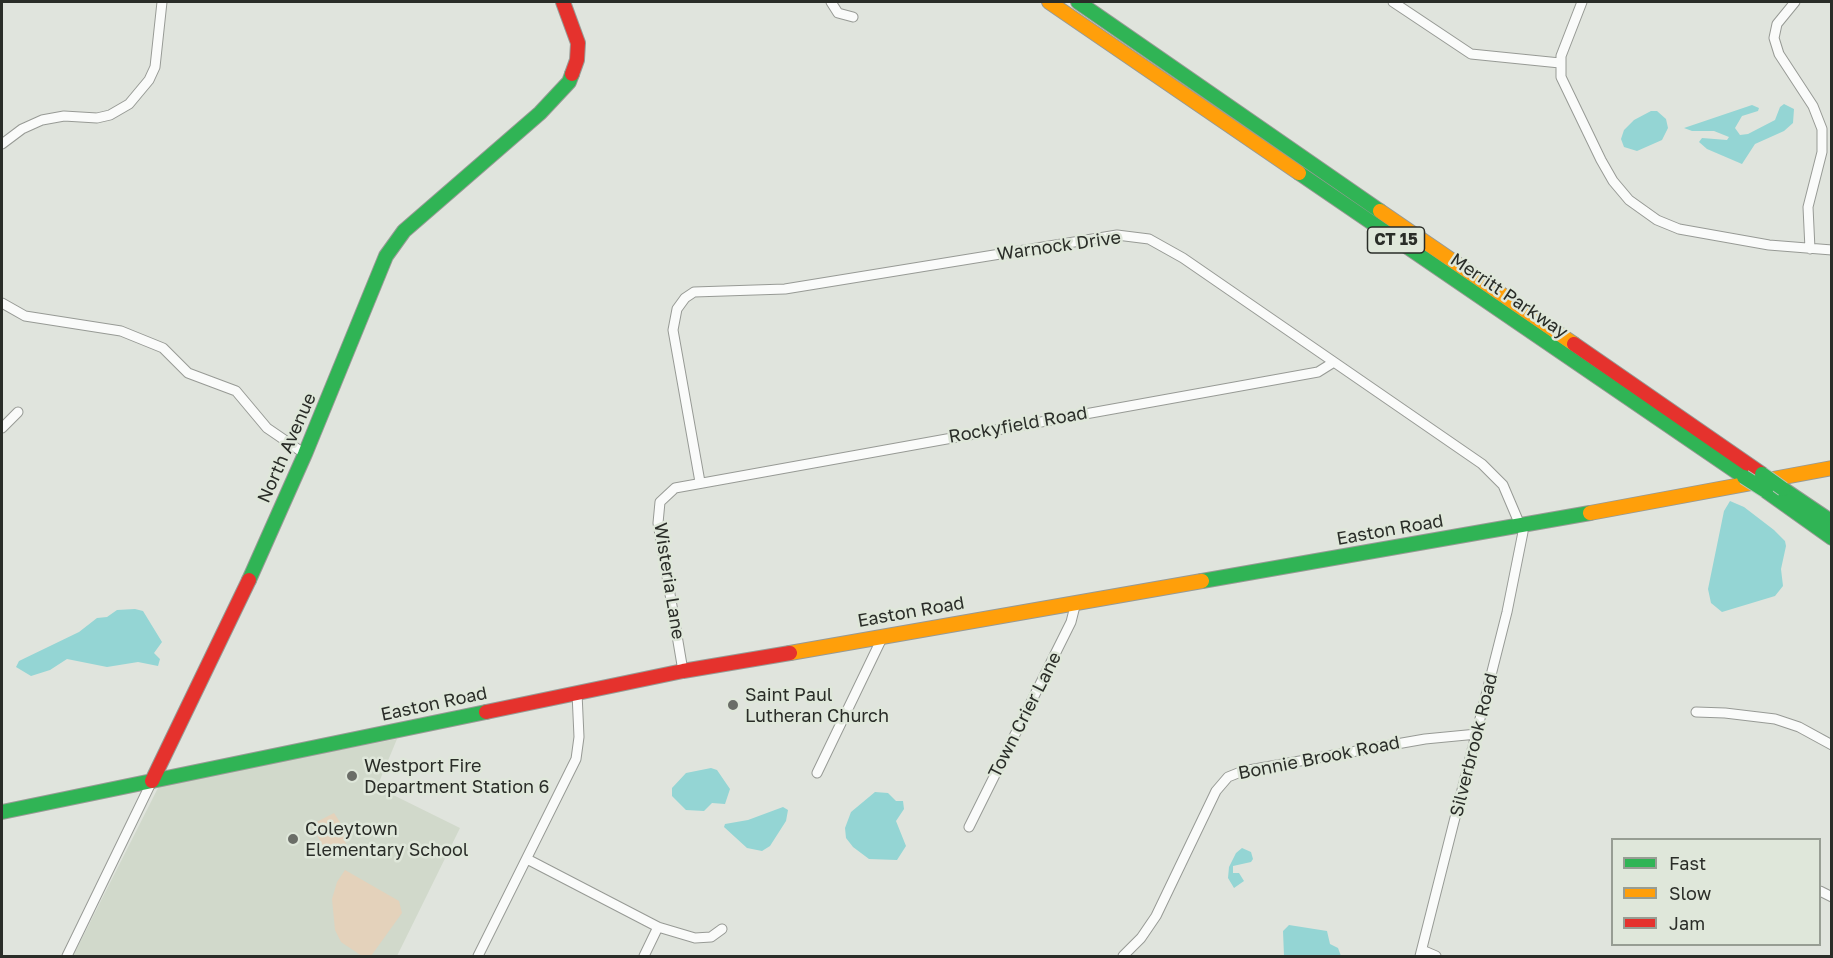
<!DOCTYPE html>
<html>
<head>
<meta charset="utf-8">
<style>
  body { margin:0 }
  #map { position:relative; width:1833px; height:958px; overflow:hidden; background:#e0e4dd; font-family:"Golos Text",sans-serif }
  canvas { display:block }
  .frame { position:absolute; inset:0; border:3px solid #2a2d28; pointer-events:none }
  .legend { position:absolute; left:1611px; top:838px; width:210px; height:108px; box-sizing:border-box; background:#dfe7da; border:2px solid #979d93; margin:0; padding:8px 10px; list-style:none; font-size:18px; color:#2a2d28 }
  .legend li { display:flex; align-items:center; gap:12px; height:30px }
  .legend b { width:30px; border:2px solid #979d93 }
</style>
</head>
<body>
<div id="map">
<canvas width="1833" height="958"></canvas>
<div class="frame"></div>
<ul class="legend">
<li><b style="height:8px;background:#30b455"></b>Fast</li>
<li><b style="height:8px;background:#ff9f0a"></b>Slow</li>
<li><b style="height:8px;background:#e5322d"></b>Jam</li>
</ul>
</div>
<script>
const g = document.querySelector('canvas').getContext('2d');
g.lineJoin = 'round';
function fill(path, color) {
  g.fillStyle = color;
  g.fill(path, 'evenodd');
}
function toPath(rows) {
  const path = new Path2D();
  for (const r of rows) {
    path.moveTo(r[0], r[1]);
    for (let i = 2; i < r.length; i += 2) path.lineTo(r[i], r[i + 1]);
  }
  return path;
}
function strokePath(path, color, width, dash) {
  g.strokeStyle = color;
  g.lineWidth = width;
  g.lineCap = dash ? 'butt' : 'round';
  g.setLineDash(dash || []);
  g.stroke(path);
}
function label(font, color, halo, rows, align = 'center') {
  g.font = font + ' "Golos Text",sans-serif';
  g.lineWidth = 5;
  g.setLineDash([]);
  g.textBaseline = 'middle';
  g.strokeStyle = halo;
  g.fillStyle = color;
  for (const [text, x, y, turn = 0] of rows) {
    g.save();
    g.translate(x, y);
    g.rotate((+turn || 0) * Math.PI / 180);
    g.textAlign = isNaN(turn) ? turn : align;
    if (halo) g.strokeText(text, 0, 0);
    g.fillText(text, 0, 0);
    g.restore();
  }
}
const built = toPath([
  [397,739,377,787,460,828,397,956,73,956,160,784]
]);
const green = toPath([
  [334,813,349,836,345,842,350,850,330,858,311,825],
  [345,870,399,901,402,913,371,956,362,956,341,942,335,930,332,899,337,882]
]);
const water = toPath([
  [1784,104,1794,109,1793,123,1784,131,1755,144,1742,164,1707,149,1699,142,1702,138,1727,140,1729,137,1714,131,1692,131,1684,128,1752,105,1759,108,1758,111,1742,116,1735,128,1740,135,1748,134,1775,120,1780,107],
  [1651,111,1657,111,1666,119,1668,128,1662,140,1637,151,1624,147,1621,139,1624,130,1634,120],
  [1730,501,1744,507,1774,530,1785,541,1786,546,1781,569,1783,586,1775,596,1722,612,1711,603,1708,589,1724,511],
  [135,609,143,611,162,642,154,653,160,659,158,666,138,662,107,667,67,659,50,670,31,676,16,667,19,661,79,632,97,618,107,617,117,610],
  [711,768,717,770,730,789,725,804,712,803,704,811,686,810,672,796,672,788,686,773],
  [875,792,888,793,896,801,903,801,904,809,896,821,906,846,897,860,869,859,853,847,846,838,845,828,851,812],
  [783,807,788,810,786,821,770,846,762,851,747,848,724,827,725,824,748,820],
  [1242,848,1251,852,1253,859,1251,862,1233,866,1233,873,1239,873,1244,881,1234,888,1228,878,1229,867,1236,853],
  [1289,925,1327,931,1330,944,1338,948,1341,956,1284,956,1283,931]
]);
const street = toPath([
  [831,2,838,13,853,17],
  [1393,2,1471,54,1560,63],
  [1582,2,1561,56,1561,77,1601,160,1613,181,1629,200,1657,220,1679,229,1769,245,1832,250],
  [1795,2,1777,24,1774,38,1779,54,1813,106,1822,129,1822,152,1808,207,1810,249],
  [2,144,22,129,42,120,64,116,97,118,110,115,129,104,149,80,155,67,162,2],
  [2,303,25,316,121,331,163,348,188,373,236,391,267,428,305,454],
  [2,428,18,412],
  [700,482,673,330,677,309,685,298,694,292,785,289,1117,235,1149,239,1183,258,1482,464,1503,485,1523,532,1507,612,1420,956],
  [683,671,658,523,660,502,675,488,1318,372,1334,362],
  [1696,712,1725,713,1775,719,1799,727,1832,745],
  [817,773,883,636],
  [969,827,1071,622,1076,602],
  [527,859,658,927,695,938,711,937,722,929],
  [1820,891,1832,897],
  [1422,950,1436,956],
  [67,956,152,781],
  [478,956,576,759,579,737,577,693],
  [644,956,658,927],
  [1123,956,1141,938,1156,916,1216,791,1228,777,1243,771,1425,739,1477,734]
]);
const fast = toPath([
  [1078,2,1380,211],
  [1299,173,1744,477],
  [1783,489,1832,522],
  [1766,491,1832,538],
  [249,580,305,454,386,256,404,231,540,113,569,82,572,74],
  [1202,581,1590,513],
  [2,812,486,712]
]);
const slow = toPath([
  [1049,2,1299,173],
  [1380,211,1574,344],
  [1590,513,1832,468],
  [790,653,1202,581]
]);
const jam = toPath([
  [563,2,578,43,577,60,572,74],
  [1574,344,1762,474],
  [486,712,683,671,790,653],
  [152,781,249,580]
]);
const fastBridge = toPath([
  [1762,474,1783,489],
  [1744,477,1766,491]
]);
const markers = [
  [733,705,6,"#6a6d67"],
  [352,776,6,"#6a6d67"],
  [293,839,6,"#6a6d67"]
];
const shields = [
  [1396,240,57]
];
const shieldNames = [
  ["CT 15",1396,240]
];
const streetNames = [
  ["Warnock Drive",1059,246,-8],
  ["Merritt Parkway",1509,296,34],
  ["Rockyfield Road",1018,425,-10],
  ["North Avenue",287,448,-66],
  ["Easton Road",1390,530,-10],
  ["Wisteria Lane",669,581,81],
  ["Easton Road",911,612,-10],
  ["Easton Road",434,704,-12],
  ["Town Crier Lane",1025,715,-63],
  ["Silverbrook Road",1474,745,-76],
  ["Bonnie Brook Road",1319,758,-11]
];
const poiNames = [
  ["Saint Paul",745,695],
  ["Lutheran Church",745,716],
  ["Westport Fire",364,766],
  ["Department Station 6",364,787],
  ["Coleytown",305,829],
  ["Elementary School",305,850]
];
fill(built, '#d1d9cb');
fill(green, '#e4d2bb');
fill(water, '#94d5d4');
strokePath(street, '#979a95', 11);
strokePath(fast, '#979a95', 16);
strokePath(slow, '#979a95', 16);
strokePath(jam, '#979a95', 16);
strokePath(street, '#fafbfa', 9);
strokePath(fast, '#30b455', 14);
strokePath(slow, '#ff9f0a', 14);
strokePath(jam, '#e5322d', 14);
strokePath(fastBridge, '#bdc0bc', 16, []);
strokePath(fastBridge, '#30b455', 14);
for (const [x, y, r, color] of markers) {
  const dot = new Path2D();
  dot.arc(x, y, r, 0, 2 * Math.PI);
  g.fillStyle = color;
  g.fill(dot);
  strokePath(dot, '#dfe7da', 2);
}
for (const [x, y, w] of shields) {
  const box = new Path2D();
  box.roundRect(x - w / 2, y - 13, w, 26, 4.5);
  g.fillStyle = '#dfe7da';
  g.fill(box);
  strokePath(box, '#2a2d28', 1.5);
}
label('bold 16px', '#2a2d28', null, shieldNames);
label('18px', '#2a2d28', '#dfe7da', streetNames);
label('18px', '#2a2d28', '#dfe7da', poiNames, 'left');
</script>
</body>
</html>
